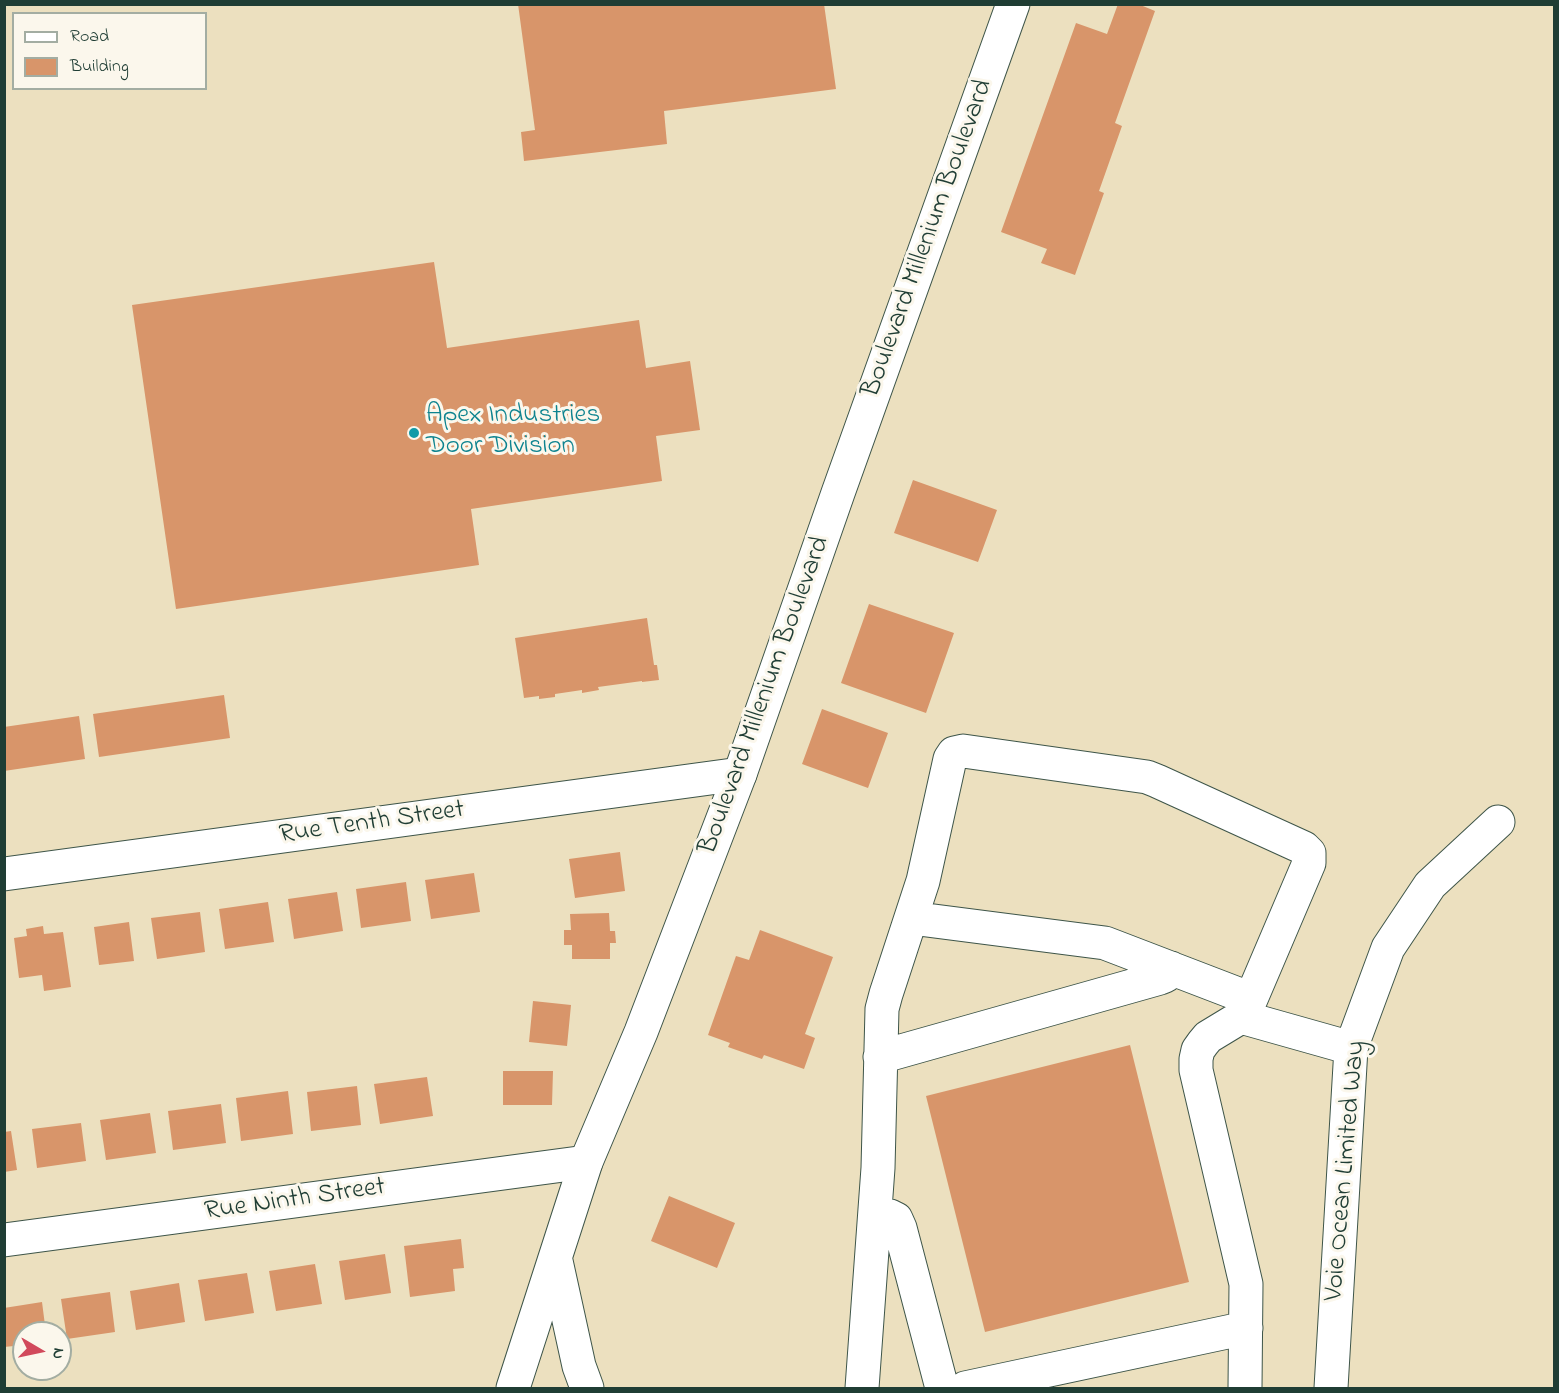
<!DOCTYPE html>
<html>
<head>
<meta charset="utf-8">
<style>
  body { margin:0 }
  #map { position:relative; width:1559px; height:1393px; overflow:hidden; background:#ece0bf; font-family:"Indie Flower",sans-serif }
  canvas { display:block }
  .frame { position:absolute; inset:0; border:6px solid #1f3d34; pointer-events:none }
  .legend { position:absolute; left:12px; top:12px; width:195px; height:78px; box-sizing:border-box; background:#fbf7ec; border:2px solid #a3ada2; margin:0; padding:8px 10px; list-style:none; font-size:18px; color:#1f3d34 }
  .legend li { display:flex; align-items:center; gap:12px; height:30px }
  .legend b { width:30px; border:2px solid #a3ada2 }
  .north { position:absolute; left:12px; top:1321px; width:60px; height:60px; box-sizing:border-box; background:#fbf7ec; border:2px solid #a3ada2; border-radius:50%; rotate:99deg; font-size:16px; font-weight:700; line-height:24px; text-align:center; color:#1f3d34 }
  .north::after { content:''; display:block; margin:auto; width:21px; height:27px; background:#d1495b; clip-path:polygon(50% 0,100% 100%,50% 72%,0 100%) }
</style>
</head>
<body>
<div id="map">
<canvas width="1559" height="1393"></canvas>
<div class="frame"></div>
<ul class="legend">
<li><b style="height:8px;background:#fff"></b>Road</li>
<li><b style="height:16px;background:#d8956a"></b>Building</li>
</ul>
<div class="north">N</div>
</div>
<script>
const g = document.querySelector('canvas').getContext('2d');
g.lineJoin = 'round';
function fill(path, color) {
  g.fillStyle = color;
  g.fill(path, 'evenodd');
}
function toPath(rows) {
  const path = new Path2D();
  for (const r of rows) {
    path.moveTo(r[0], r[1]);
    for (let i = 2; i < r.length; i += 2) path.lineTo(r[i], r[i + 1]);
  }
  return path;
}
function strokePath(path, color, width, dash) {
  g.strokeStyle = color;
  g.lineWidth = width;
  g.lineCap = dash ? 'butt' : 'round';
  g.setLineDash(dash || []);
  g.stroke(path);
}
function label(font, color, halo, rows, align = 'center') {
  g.font = font + ' "Indie Flower",sans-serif';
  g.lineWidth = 6;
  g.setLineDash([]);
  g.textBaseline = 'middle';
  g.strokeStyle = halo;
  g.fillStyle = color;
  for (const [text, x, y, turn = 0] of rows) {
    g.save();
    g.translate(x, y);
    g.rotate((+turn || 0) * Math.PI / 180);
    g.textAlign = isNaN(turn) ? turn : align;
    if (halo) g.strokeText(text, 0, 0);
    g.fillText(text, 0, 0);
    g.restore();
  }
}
const building = toPath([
  [518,4,824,4,836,89,664,111,667,144,524,161,521,132,535,130],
  [1118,4,1138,4,1155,11,1115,123,1122,126,1099,191,1104,193,1075,275,1041,263,1047,249,1001,232,1076,23,1107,34],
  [434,262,447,348,639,320,646,368,690,361,700,430,656,436,662,481,471,509,479,565,176,609,132,305],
  [913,480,997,510,978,562,894,533],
  [869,604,954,633,926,713,841,683],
  [647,618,654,665,657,665,659,680,642,682,642,681,598,687,599,690,582,693,582,690,555,694,555,697,539,699,539,696,524,698,515,638],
  [224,695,230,738,99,757,93,714],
  [822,709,888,733,868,788,802,764],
  [79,716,85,759,4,771,4,727],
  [620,852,625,891,575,898,569,859],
  [474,873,480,912,431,919,425,880],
  [406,882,411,921,361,928,356,889],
  [337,892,343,931,294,939,288,899],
  [268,902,274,942,225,949,219,909],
  [200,912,205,952,157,959,151,918],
  [609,913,610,931,615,931,616,943,610,943,610,959,572,959,572,945,564,945,564,930,571,930,570,914],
  [129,922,134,961,99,965,94,927],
  [43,926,44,934,63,932,71,987,44,991,42,975,19,978,14,938,27,936,26,929],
  [760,930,833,957,805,1034,815,1038,804,1069,764,1055,762,1059,728,1047,730,1043,708,1035,736,956,749,960],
  [533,1001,571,1005,567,1046,529,1042],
  [1130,1045,1189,1282,985,1332,926,1096],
  [503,1071,553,1071,552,1105,503,1105],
  [427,1077,433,1116,380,1124,374,1084],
  [357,1086,361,1125,311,1131,307,1092],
  [288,1091,293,1134,241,1141,236,1098],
  [221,1104,226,1143,173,1150,168,1111],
  [150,1113,156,1153,106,1160,100,1120],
  [81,1123,86,1161,37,1168,32,1129],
  [11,1131,17,1170,4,1172,4,1132],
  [669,1196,735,1223,717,1268,651,1241],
  [461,1239,464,1268,453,1269,455,1291,410,1297,404,1246],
  [385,1254,391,1293,345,1300,339,1261],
  [315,1264,322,1304,276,1311,269,1271],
  [247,1273,254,1313,205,1321,198,1280],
  [179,1283,185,1322,136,1330,130,1291],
  [110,1292,115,1332,67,1339,61,1299],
  [42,1302,46,1333,24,1333,24,1345,4,1347,4,1308]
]);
const minor = toPath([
  [4,874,740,774],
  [911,918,1105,943,1251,999],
  [1241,1017,1351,1048],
  [880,1057,1160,978,1165,976,1171,968],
  [875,1215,890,1216,896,1219,900,1228,942,1388],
  [4,1240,586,1162],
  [862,1388,878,1168,882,1009,886,994,923,881,950,759,954,753,963,751,1147,777,1157,781,1304,848,1309,853,1309,863,1251,999,1241,1017,1208,1037,1203,1043,1198,1050,1196,1059,1196,1070,1246,1284,1245,1388],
  [965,1388,1246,1328],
  [1331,1388,1351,1048,1388,948,1430,885,1498,822]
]);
const major = toPath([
  [556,1261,579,1366,587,1388],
  [513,1388,586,1162,641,1032,740,774,838,493,1013,4]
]);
const markers = [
  [414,433,6,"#0f9aa8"]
];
const streetNames = [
  ["Boulevard Millenium Boulevard",929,239,-70],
  ["Boulevard Millenium Boulevard",766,696,-70],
  ["Rue Tenth Street",372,824,-8],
  ["Voie Ocean Limited Way",1347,1171,-85],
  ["Rue Ninth Street",295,1201,-8]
];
const cultureNames = [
  ["Apex Industries",426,417],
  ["Door Division",426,448]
];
fill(building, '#d8956a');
strokePath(minor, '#3e5549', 35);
strokePath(major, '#3e5549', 35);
strokePath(minor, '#fff', 33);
strokePath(major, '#fff', 33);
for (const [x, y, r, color] of markers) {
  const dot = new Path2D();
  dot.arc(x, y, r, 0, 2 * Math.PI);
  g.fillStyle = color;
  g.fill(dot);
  strokePath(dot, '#fbf7ec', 2);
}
label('27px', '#1f3d34', '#fbf7ec', streetNames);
label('27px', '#0d838f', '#fbf7ec', cultureNames, 'left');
</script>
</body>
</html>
